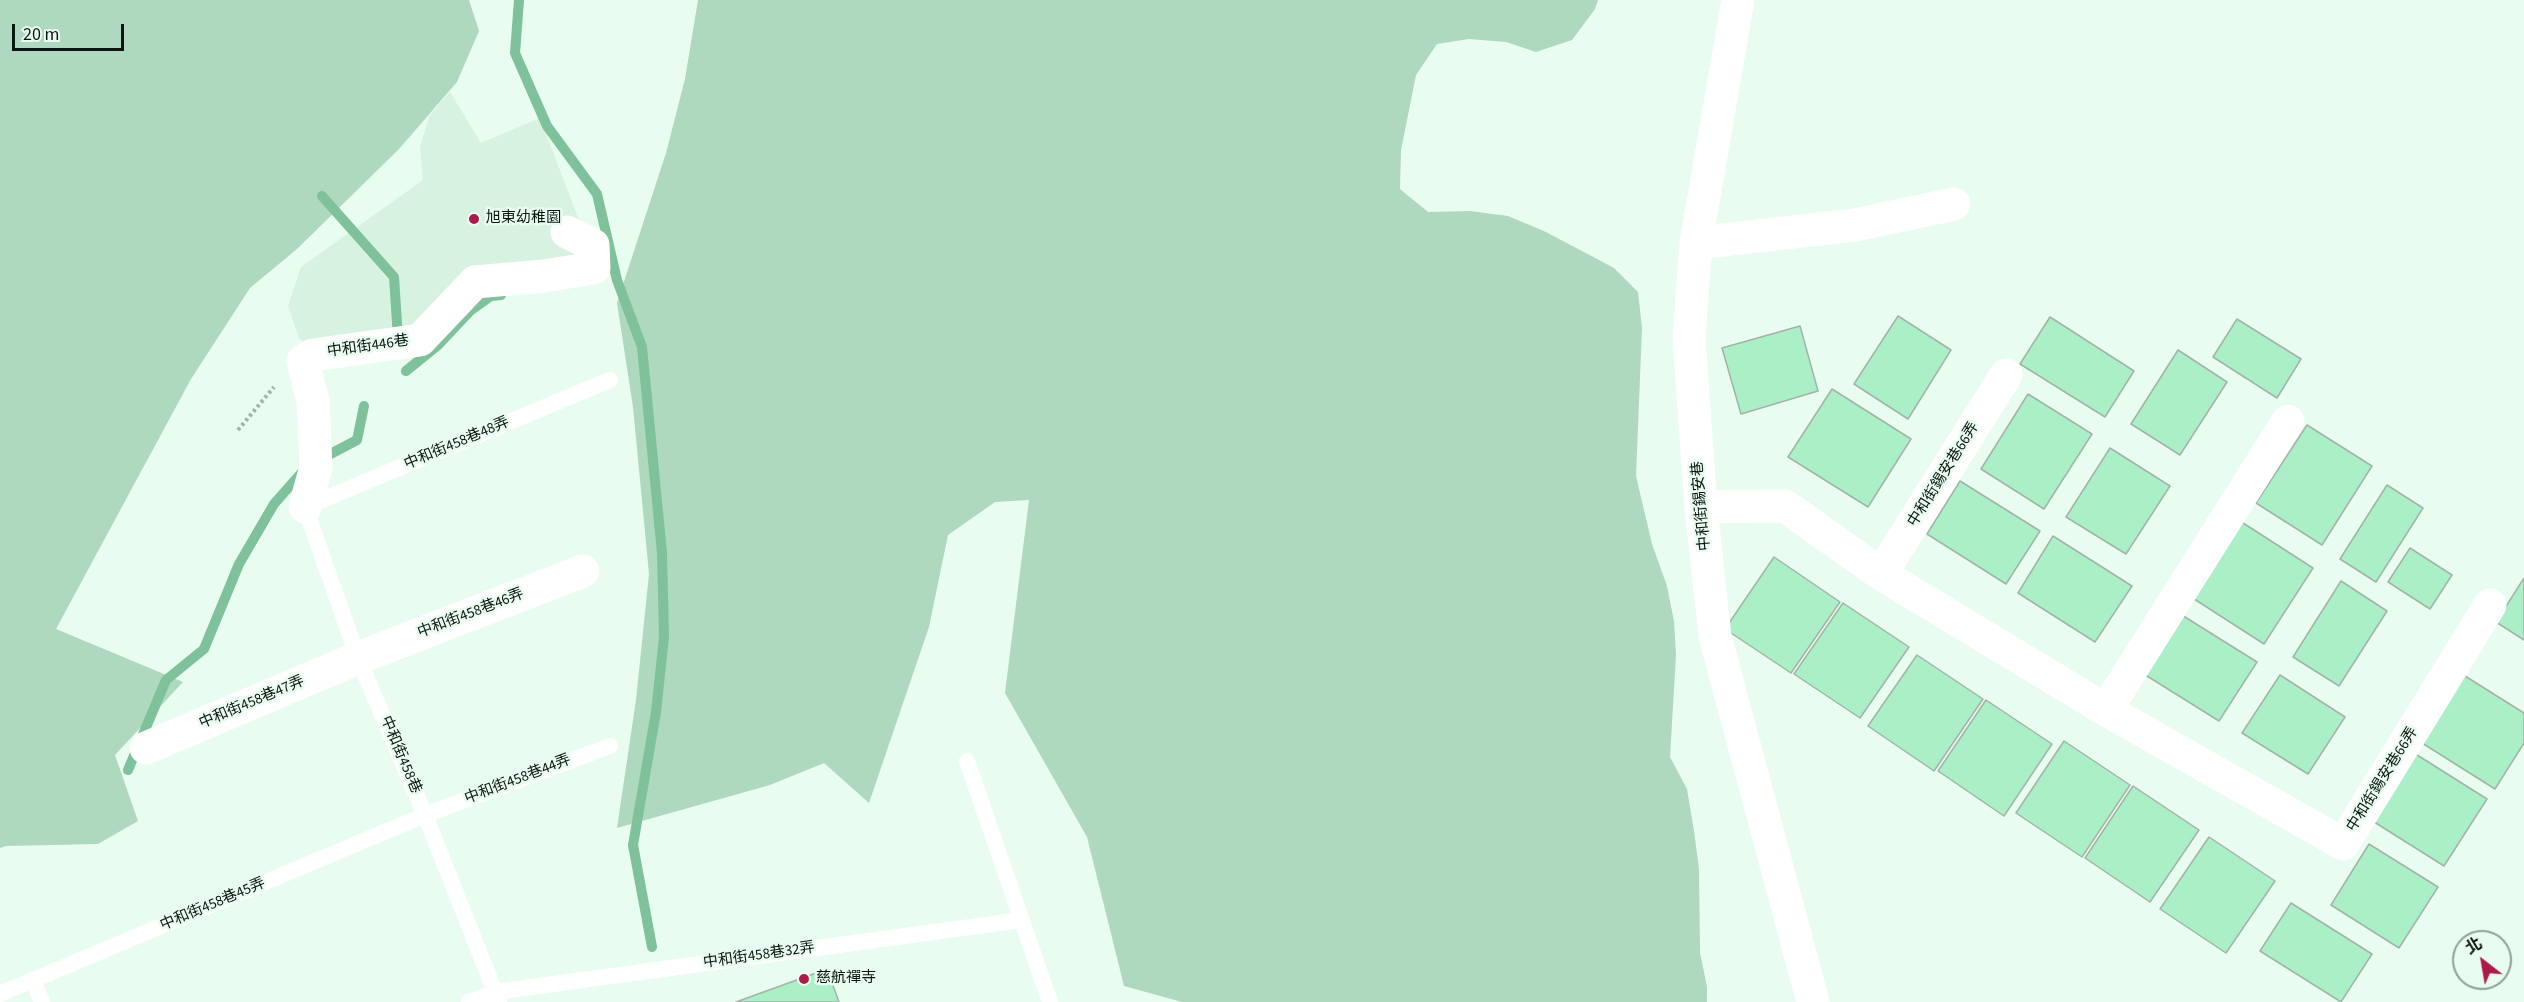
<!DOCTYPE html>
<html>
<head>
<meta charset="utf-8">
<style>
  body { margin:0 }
  #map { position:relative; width:2524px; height:1002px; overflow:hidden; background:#e8fcef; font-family:"Source Sans 3","Noto Sans TC",sans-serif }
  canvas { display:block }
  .north { position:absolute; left:2452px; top:930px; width:60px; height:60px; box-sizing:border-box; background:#e8fcef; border:2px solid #91a096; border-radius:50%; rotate:329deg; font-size:16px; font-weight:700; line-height:24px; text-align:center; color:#0e1511 }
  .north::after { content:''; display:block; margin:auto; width:21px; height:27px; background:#ad1b4d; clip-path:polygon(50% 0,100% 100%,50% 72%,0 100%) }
  .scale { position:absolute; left:12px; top:24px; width:112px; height:27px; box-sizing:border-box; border:3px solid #0e1511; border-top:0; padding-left:8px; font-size:18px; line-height:21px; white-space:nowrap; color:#0e1511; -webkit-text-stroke:4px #e8fcef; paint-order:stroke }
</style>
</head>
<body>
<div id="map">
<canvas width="2524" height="1002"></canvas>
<div class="north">北</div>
<div class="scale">20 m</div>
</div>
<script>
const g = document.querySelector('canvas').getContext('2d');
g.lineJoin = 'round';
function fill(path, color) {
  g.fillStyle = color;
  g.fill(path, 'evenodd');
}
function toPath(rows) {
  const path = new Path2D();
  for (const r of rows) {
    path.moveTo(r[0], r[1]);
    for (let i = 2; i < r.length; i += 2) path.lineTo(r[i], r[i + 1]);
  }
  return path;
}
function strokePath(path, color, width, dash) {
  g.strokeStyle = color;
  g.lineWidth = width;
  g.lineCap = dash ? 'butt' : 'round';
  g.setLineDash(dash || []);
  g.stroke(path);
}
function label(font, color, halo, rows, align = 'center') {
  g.font = font + ' "Source Sans 3","Noto Sans TC",sans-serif';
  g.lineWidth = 5;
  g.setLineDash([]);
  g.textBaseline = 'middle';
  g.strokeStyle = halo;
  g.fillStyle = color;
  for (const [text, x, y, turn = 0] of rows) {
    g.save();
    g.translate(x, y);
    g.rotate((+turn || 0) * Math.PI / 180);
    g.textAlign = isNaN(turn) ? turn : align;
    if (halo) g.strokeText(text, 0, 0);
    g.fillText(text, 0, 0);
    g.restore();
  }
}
const built = toPath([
  [450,92,481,143,540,118,593,257,478,272,424,332,328,364,299,338,288,306,301,267,423,180,420,146,430,115]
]);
const green = toPath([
  [0,0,469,0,479,31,457,82,399,149,297,249,250,288,191,379,56,629,183,682,115,755,138,821,98,844,6,846,0,848],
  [698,0,1598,0,1595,9,1572,40,1536,52,1506,42,1469,39,1437,44,1416,75,1401,150,1400,189,1428,212,1470,211,1508,216,1546,232,1614,268,1638,292,1642,328,1636,476,1652,544,1667,586,1674,621,1676,655,1670,757,1687,789,1694,831,1699,869,1700,953,1707,987,1707,1002,1182,1002,1124,986,1087,837,1005,693,1029,500,995,502,948,535,929,627,869,803,824,763,770,785,617,828,636,700,649,574,633,407,617,303,666,153,685,79]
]);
const stream = toPath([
  [519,0,515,53,547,126,597,194,617,280,642,347,662,553,664,637,656,712,633,845,652,947],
  [322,196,394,277,398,338],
  [406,371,438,345,470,311,491,296,501,295],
  [319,460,357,440,364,406],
  [128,770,166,680,204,649,239,564,274,504,304,470]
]);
const building = toPath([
  [1898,316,1951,350,1908,419,1854,384,1898,316],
  [2050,317,2134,371,2105,417,2020,364,2050,317],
  [2237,319,2301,359,2277,398,2213,357,2237,319],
  [1800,326,1818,391,1741,414,1722,348,1800,326],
  [2178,350,2227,382,2180,455,2131,424,2178,350],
  [1832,389,1911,439,1868,507,1788,457,1832,389],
  [2028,394,2092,434,2044,509,1981,469,2028,394],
  [2307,425,2372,466,2322,545,2256,503,2307,425],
  [2110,448,2170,486,2126,554,2066,517,2110,448],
  [1960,481,2040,531,2006,584,1927,534,1960,481],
  [2387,485,2423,508,2376,582,2340,559,2387,485],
  [2240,521,2313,568,2264,644,2191,597,2240,521],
  [2053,536,2132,586,2095,642,2018,593,2053,536],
  [2410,548,2452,575,2430,609,2388,582,2410,548],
  [1774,557,1840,602,1791,673,1725,629,1774,557],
  [2524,578,2524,640,2496,622,2524,578],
  [2341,581,2387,611,2339,686,2293,657,2341,581],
  [1843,603,1909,647,1860,718,1794,674,1843,603],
  [2177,612,2257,662,2219,721,2139,671,2177,612],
  [1917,655,1983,699,1934,771,1868,726,1917,655],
  [2280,675,2345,717,2308,774,2242,733,2280,675],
  [2465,676,2524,713,2524,743,2495,789,2422,743,2465,676],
  [1986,700,2052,744,2004,816,1938,771,1986,700],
  [2064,741,2130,785,2082,857,2016,813,2064,741],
  [2414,753,2487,799,2444,866,2371,820,2414,753],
  [2133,786,2199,830,2150,902,2085,858,2133,786],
  [2209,837,2275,881,2226,953,2160,909,2209,837],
  [2369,844,2438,887,2399,948,2331,905,2369,844],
  [2291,903,2372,954,2341,1002,2260,951,2291,903],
  [827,969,839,1002,736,1002,827,969]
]);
const path = toPath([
  [238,430,274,387]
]);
const service = toPath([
  [967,761,1050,1002],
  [33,981,42,1002],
  [0,994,425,815,610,746],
  [469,1002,495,992,1022,920],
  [499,1002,425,815,358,658,305,507,610,380]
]);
const minor = toPath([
  [1738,0,1696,243,1689,338,1701,507,1715,636,1813,1002],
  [1696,243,1855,225,1954,204],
  [305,507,316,467,313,401,303,361,313,355,420,340,475,282,544,276,594,268,593,245,567,232],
  [1701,507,1785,506,1881,574,2106,710,2343,844,2490,605],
  [1881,574,2006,375],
  [2106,710,2288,421],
  [146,748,358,658,583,571]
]);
const markers = [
  [474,219,6,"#ad1b4d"],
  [804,979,6,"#ad1b4d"]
];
const poiNames = [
  ["旭東幼稚園",486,219],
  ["慈航禪寺",816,979]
];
const streetNames = [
  ["中和街446巷",368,347,-8],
  ["中和街458巷48弄",457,444,-23],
  ["中和街錫安巷66弄",1944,475,-58],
  ["中和街錫安巷",1702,506,-95],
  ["中和街458巷46弄",471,614,-21],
  ["中和街458巷47弄",252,703,-23],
  ["中和街458巷",400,755,67],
  ["中和街458巷44弄",518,780,-21],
  ["中和街錫安巷66弄",2383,780,-58],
  ["中和街458巷45弄",213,905,-23],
  ["中和街458巷32弄",759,956,-8]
];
fill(built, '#d7f2e1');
fill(green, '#aed9be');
strokePath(stream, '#7ec19a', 10);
fill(building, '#abefc6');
strokePath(building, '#a2b4a8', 1.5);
strokePath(path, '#a2b2a8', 4, [3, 3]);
strokePath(service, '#fff', 16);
strokePath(minor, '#fff', 33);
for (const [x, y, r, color] of markers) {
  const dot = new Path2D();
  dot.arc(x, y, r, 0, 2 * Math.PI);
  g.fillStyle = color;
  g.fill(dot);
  strokePath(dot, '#e8fcef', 2);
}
label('15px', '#0e1511', '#e8fcef', poiNames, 'left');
label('15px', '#0e1511', '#e8fcef', streetNames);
</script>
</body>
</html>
